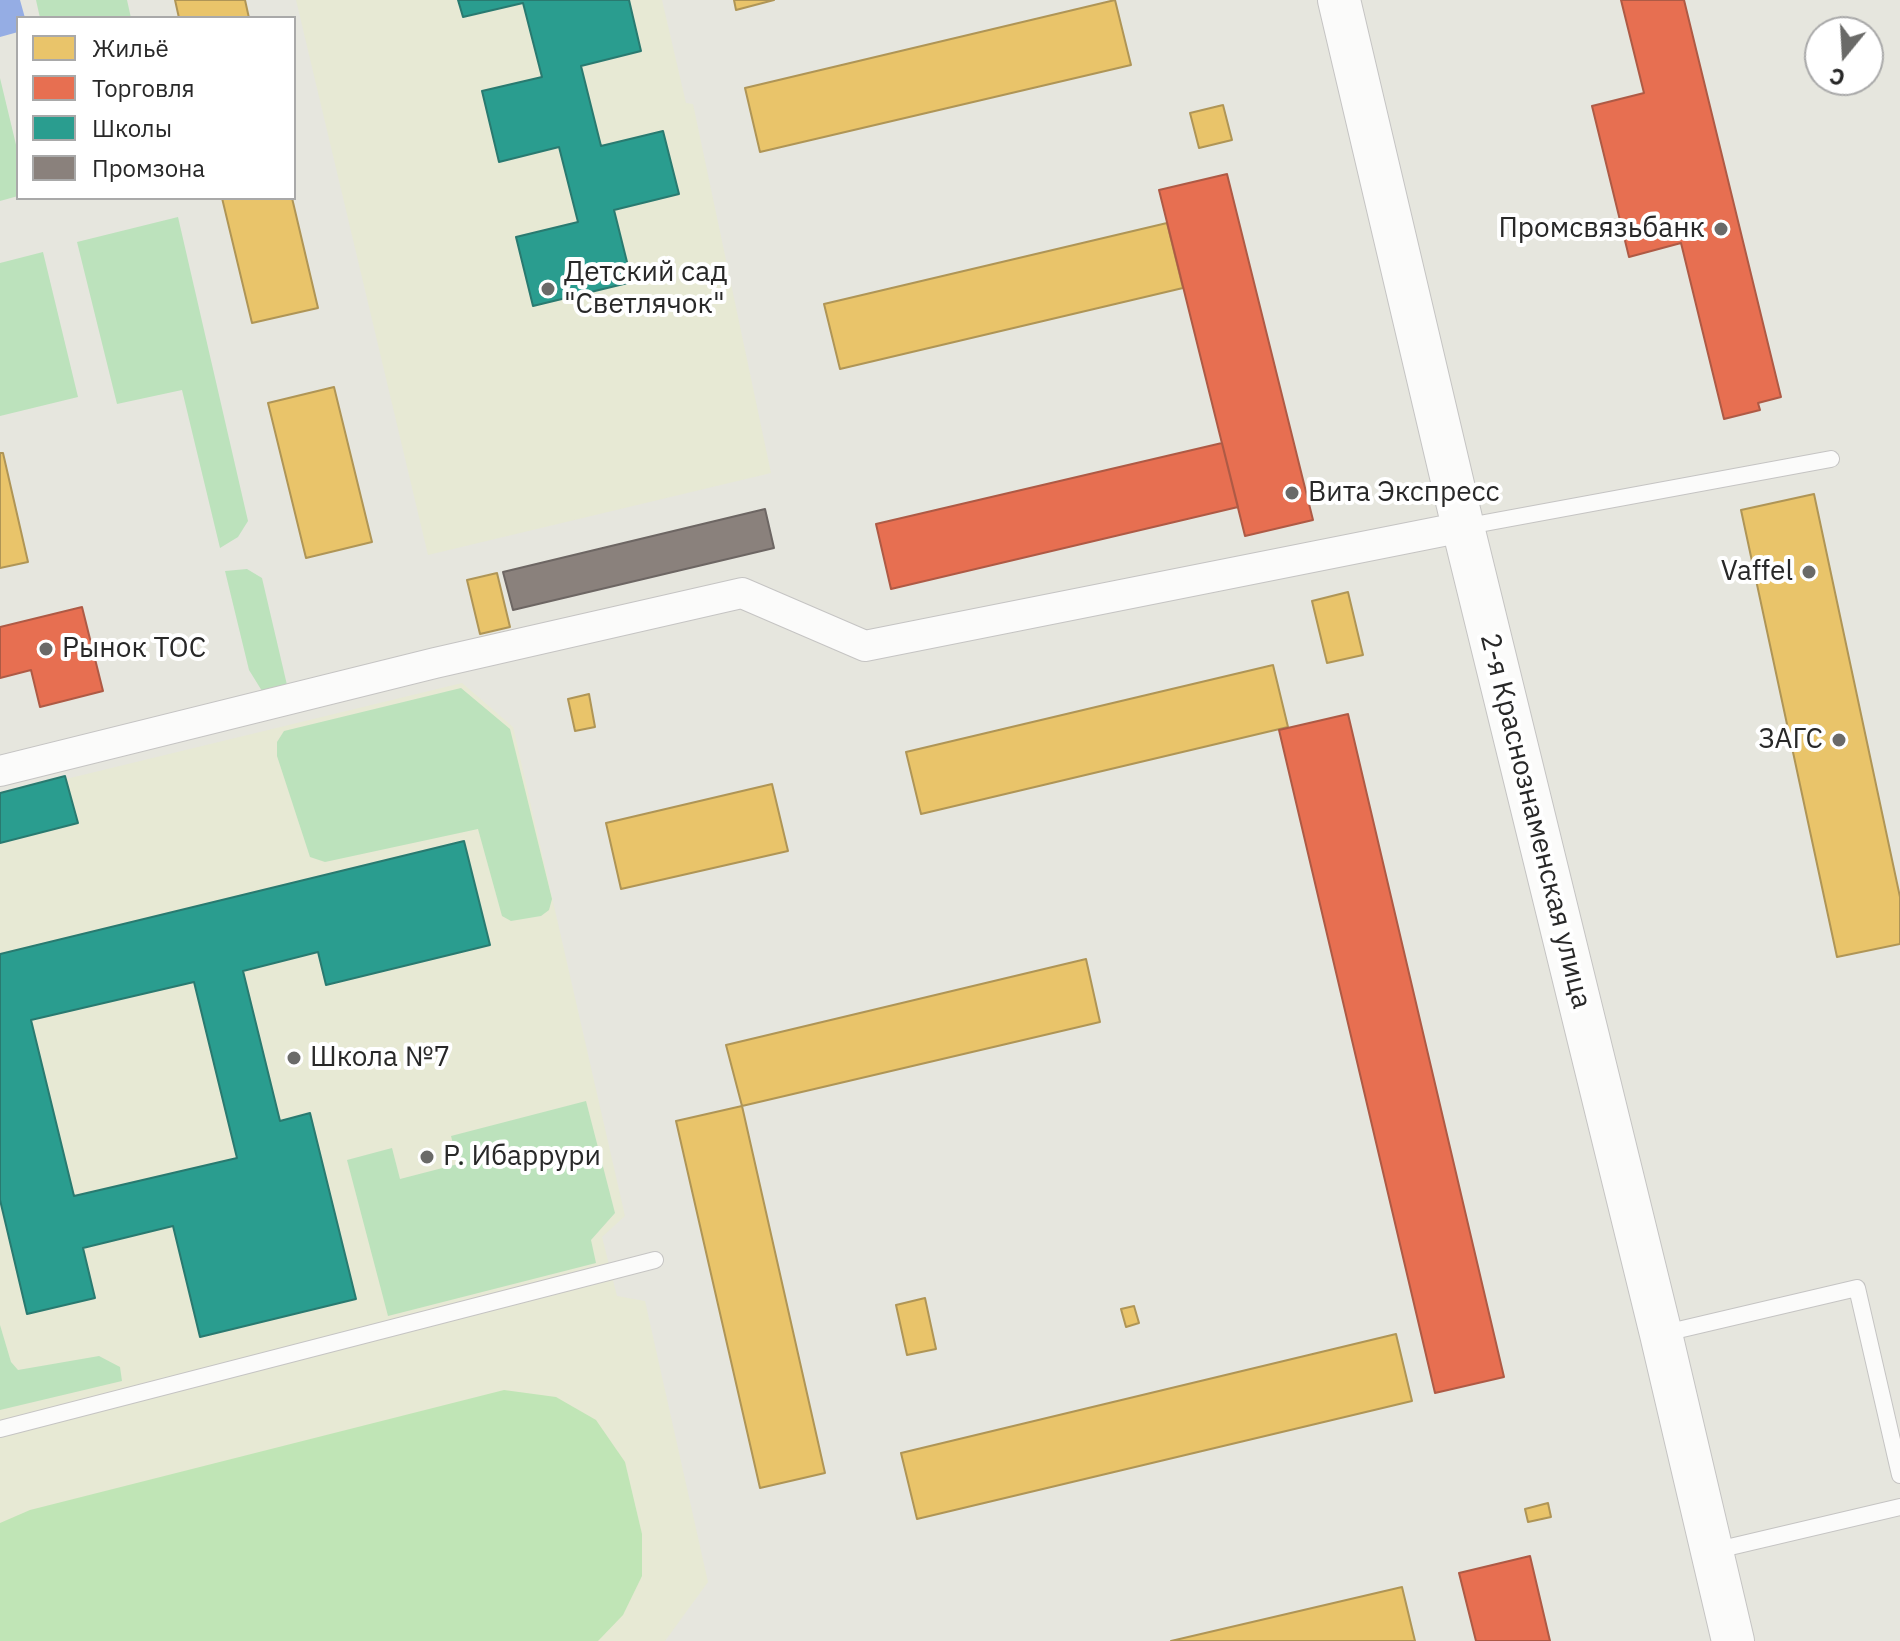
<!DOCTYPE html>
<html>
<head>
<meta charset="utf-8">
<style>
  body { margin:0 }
  #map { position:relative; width:1900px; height:1641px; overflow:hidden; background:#e6e6de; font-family:"IBM Plex Sans",sans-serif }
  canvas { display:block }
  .legend { position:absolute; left:16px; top:16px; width:280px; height:184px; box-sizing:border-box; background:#fff; border:2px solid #a9a9a9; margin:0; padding:10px 14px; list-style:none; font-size:24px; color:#282828 }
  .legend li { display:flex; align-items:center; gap:16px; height:40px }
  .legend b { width:40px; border:2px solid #a9a9a9 }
  .north { position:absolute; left:1804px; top:16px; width:80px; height:80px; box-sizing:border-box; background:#fff; border:2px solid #a9a9a9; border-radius:50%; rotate:198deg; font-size:22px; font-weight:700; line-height:32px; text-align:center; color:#282828 }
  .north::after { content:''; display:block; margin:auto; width:28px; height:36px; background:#6a6a68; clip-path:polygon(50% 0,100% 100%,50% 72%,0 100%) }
</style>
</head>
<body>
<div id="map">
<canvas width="1900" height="1641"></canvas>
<ul class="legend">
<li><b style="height:22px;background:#e9c46a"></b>Жильё</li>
<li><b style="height:22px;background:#e76f51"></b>Торговля</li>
<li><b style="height:22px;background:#2a9d8f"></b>Школы</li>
<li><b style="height:22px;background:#8a817c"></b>Промзона</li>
</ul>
<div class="north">С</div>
</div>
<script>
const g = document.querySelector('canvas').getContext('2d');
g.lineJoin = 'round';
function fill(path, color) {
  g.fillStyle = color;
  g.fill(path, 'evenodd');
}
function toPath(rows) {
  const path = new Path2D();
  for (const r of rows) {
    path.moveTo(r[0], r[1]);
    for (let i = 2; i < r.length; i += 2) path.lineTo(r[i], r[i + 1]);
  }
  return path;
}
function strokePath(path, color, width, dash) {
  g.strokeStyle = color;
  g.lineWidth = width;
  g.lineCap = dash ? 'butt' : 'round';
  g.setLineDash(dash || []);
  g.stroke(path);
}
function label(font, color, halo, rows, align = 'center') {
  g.font = font + ' "IBM Plex Sans",sans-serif';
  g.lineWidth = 8;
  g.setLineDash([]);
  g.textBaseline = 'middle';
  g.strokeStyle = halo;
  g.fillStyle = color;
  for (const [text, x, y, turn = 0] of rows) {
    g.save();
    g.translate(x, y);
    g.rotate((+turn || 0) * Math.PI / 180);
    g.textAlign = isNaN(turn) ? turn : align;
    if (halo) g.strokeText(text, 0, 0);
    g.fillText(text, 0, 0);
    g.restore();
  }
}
const education = toPath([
  [296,0,662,0,686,103,693,104,771,473,428,555],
  [462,683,513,727,625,1216,602,1237,617,1296,645,1301,708,1582,665,1641,0,1641,0,843,66,779]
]);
const green = toPath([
  [36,0,127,0,131,18,40,18],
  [0,78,18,153,18,196,0,201],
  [178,217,248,521,238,537,220,548,182,390,117,404,77,242],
  [43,252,78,397,0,416,0,263],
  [247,569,262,578,287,685,262,691,249,670,225,571],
  [461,688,510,729,552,899,549,910,541,916,511,921,502,916,478,829,325,862,310,857,277,756,277,742,284,731],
  [586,1101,615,1213,591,1240,596,1263,388,1316,347,1160,392,1148,400,1179,458,1164,451,1136],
  [0,1325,11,1362,18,1370,99,1356,120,1367,122,1381,0,1410]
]);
const pitch = toPath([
  [504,1390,556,1397,596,1420,625,1462,642,1534,642,1576,623,1615,598,1641,0,1641,0,1523,30,1510]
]);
const water = toPath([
  [0,0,20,0,25,18,18,18,18,32,0,37]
]);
const homes = toPath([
  [175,0,245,0,249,18,179,18,175,0],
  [734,0,774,0,736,10,734,0],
  [1115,0,1131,65,760,152,745,88,1115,0],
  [1223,105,1232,140,1199,148,1190,113,1223,105],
  [222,198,292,198,318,308,252,323,222,198],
  [1167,223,1183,288,840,369,824,304,1167,223],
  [334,387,372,542,306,558,268,403,334,387],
  [0,453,3,453,28,562,0,568,0,453],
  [1814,494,1900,897,1900,944,1837,957,1741,510,1814,494],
  [497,573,510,627,480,634,467,580,497,573],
  [1348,592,1363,655,1327,663,1312,601,1348,592],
  [1273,665,1288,727,921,814,906,752,1273,665],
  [589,694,595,727,575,731,568,699,589,694],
  [772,784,788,851,621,889,606,823,772,784],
  [1086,959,1100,1022,742,1106,726,1045,1086,959],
  [742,1106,825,1473,760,1488,676,1121,742,1106],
  [925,1298,936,1349,907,1355,896,1305,925,1298],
  [1134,1306,1139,1323,1126,1327,1121,1309,1134,1306],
  [1396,1334,1412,1401,917,1519,901,1453,1396,1334],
  [1548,1503,1551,1517,1528,1522,1525,1509,1548,1503],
  [1402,1587,1415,1641,1171,1641,1402,1587]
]);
const shops = toPath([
  [1621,0,1684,0,1781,397,1758,403,1760,410,1724,419,1681,243,1629,257,1592,106,1644,93,1621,0],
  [1227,174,1313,520,1245,536,1159,190,1227,174],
  [1222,443,1238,507,891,589,876,524,1222,443],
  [82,607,103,691,40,707,31,670,0,678,0,627,82,607],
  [1348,714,1504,1377,1435,1393,1279,730,1348,714],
  [1530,1556,1550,1641,1476,1641,1459,1573,1530,1556]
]);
const schools = toPath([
  [458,0,629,0,641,51,581,66,601,146,663,131,679,194,614,210,632,282,533,306,516,237,578,222,559,147,499,162,482,91,542,77,523,3,463,17,458,0],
  [65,776,78,823,0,843,0,793,65,776],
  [464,841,490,945,326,985,318,952,243,971,280,1121,310,1113,356,1299,200,1337,173,1226,83,1248,95,1298,27,1314,0,1200,0,954,464,841],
  [194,982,237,1158,74,1196,31,1020,194,982]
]);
const industry = toPath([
  [765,509,774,548,513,610,503,572,765,509]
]);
const lane = toPath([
  [1463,527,1831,459],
  [1661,1334,1857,1288,1900,1475],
  [0,1429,655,1260],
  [1713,1551,1900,1507]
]);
const street = toPath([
  [0,771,435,663,742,593,865,646,1463,527]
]);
const secondary = toPath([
  [1339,0,1463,527,1661,1334,1733,1641]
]);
const markers = [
  [1721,229,8,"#6a6a68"],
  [548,289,8,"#6a6a68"],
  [1292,493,8,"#6a6a68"],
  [1809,572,8,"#6a6a68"],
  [46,649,8,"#6a6a68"],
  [1839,740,8,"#6a6a68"],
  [294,1058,8,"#6a6a68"],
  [427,1157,8,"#6a6a68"]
];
const poiNames = [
  ["Промсвязьбанк",1705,229,"right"],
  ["Детский сад",564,273],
  ["\"Светлячок\"",564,305],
  ["Вита Экспресс",1308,493],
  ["Vaffel",1793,572,"right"],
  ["Рынок ТОС",62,649],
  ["ЗАГС",1823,740,"right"],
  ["Школа №7",310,1058],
  ["Р. Ибаррури",443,1157]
];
const streetNames = [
  ["2-я Краснознаменская улица",1535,821,76]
];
fill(education, '#e7e9d4');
fill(green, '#bce2bc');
fill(pitch, '#c0e5b6');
fill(water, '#95ade4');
fill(homes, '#e9c46a');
strokePath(homes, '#af9556', 2);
fill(shops, '#e76f51');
strokePath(shops, '#ae5a45', 2);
fill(schools, '#2a9d8f');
strokePath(schools, '#297a70', 2);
fill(industry, '#8a817c');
strokePath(industry, '#6d6663', 2);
strokePath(lane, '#c5c4c3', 18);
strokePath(street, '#c5c4c3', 32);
strokePath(secondary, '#c5c4c3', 44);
strokePath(lane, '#fbfbfa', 16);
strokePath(street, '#fbfbfa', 30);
strokePath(secondary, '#fbfbfa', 42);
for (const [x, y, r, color] of markers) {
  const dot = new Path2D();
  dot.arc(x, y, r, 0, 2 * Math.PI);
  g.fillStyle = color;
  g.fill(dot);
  strokePath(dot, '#fff', 3);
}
label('28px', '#282828', '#fff', poiNames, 'left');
label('28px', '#282828', '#fff', streetNames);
</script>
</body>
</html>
